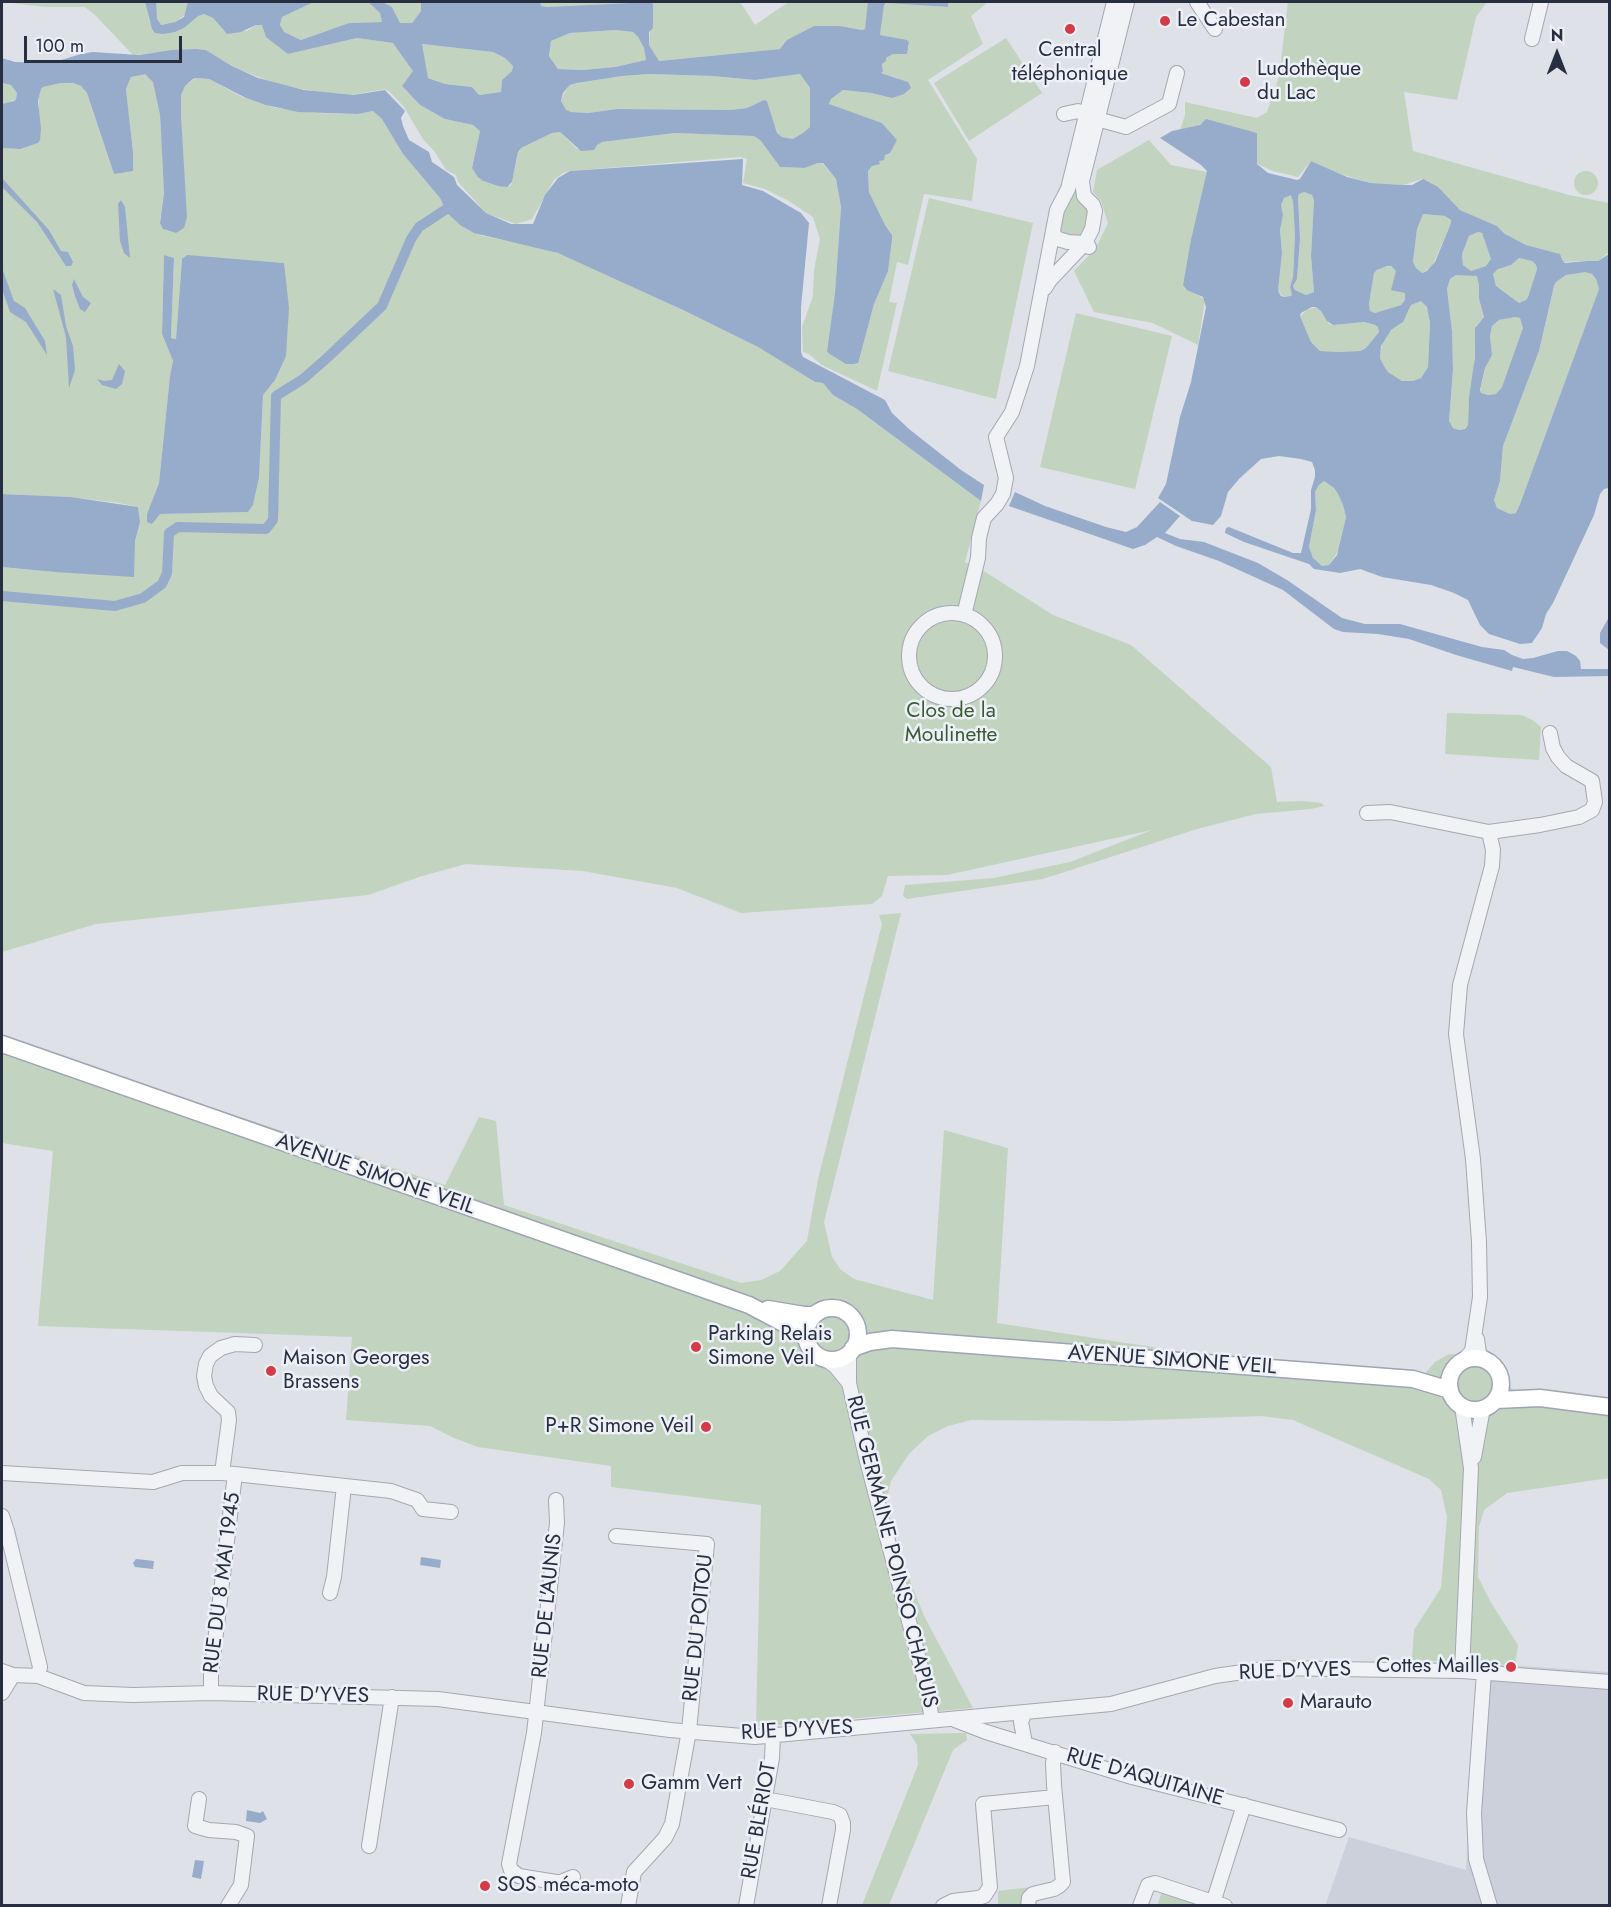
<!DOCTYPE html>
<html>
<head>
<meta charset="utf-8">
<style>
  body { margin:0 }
  #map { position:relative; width:1611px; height:1907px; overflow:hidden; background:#dee1e8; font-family:Jost,sans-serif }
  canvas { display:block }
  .frame { position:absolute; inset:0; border:3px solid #262e40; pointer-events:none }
  .north { position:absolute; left:1527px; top:24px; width:60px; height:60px; -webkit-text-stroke:4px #edf0f6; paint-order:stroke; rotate:0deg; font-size:16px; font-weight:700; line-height:24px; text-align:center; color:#262e40 }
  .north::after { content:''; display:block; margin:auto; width:21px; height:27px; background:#262e40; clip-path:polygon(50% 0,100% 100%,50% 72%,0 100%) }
  .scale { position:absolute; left:24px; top:36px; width:158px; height:27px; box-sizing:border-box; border:3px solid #262e40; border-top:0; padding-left:8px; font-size:18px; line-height:21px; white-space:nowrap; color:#262e40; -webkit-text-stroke:4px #edf0f6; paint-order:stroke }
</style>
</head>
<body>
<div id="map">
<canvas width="1611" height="1907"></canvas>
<div class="frame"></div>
<div class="north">N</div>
<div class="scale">100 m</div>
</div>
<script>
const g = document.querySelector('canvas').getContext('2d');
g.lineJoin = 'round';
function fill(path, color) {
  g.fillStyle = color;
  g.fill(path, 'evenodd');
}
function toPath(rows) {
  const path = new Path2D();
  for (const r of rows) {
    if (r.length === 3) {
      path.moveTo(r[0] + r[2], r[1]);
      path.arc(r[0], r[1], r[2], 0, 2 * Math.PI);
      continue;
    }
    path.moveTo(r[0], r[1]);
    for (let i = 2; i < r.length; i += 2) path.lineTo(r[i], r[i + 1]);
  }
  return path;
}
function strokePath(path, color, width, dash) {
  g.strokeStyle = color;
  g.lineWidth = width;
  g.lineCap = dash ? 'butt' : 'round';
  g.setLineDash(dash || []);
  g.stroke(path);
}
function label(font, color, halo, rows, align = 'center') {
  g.font = font + ' Jost,sans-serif';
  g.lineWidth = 5;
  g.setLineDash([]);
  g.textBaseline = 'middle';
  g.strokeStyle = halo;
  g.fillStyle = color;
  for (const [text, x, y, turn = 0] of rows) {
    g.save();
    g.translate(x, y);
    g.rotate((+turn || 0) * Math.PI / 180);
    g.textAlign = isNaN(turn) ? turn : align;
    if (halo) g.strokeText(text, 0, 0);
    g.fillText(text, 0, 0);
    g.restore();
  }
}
const built = toPath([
  [1478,1663,1609,1672,1609,1905,1325,1906,1349,1837,1466,1870]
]);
const green = toPath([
  [2,2,145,2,150,23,175,32,184,28,198,15,204,14,213,18,224,31,247,31,256,25,263,25,288,54,357,38,393,43,414,71,402,86,420,105,445,119,473,125,480,131,472,168,483,181,498,186,510,186,512,183,516,161,518,152,521,148,552,133,560,132,577,149,602,142,675,133,754,136,761,141,780,167,805,168,821,162,836,179,841,207,835,293,827,351,828,353,846,363,859,360,874,304,888,270,892,240,892,235,885,225,869,192,868,171,872,166,877,164,897,140,882,123,829,105,831,99,843,90,871,93,892,98,898,78,881,73,883,70,882,64,886,58,893,54,903,54,909,47,909,41,880,35,884,4,886,3,946,7,948,2,988,2,971,16,983,44,928,80,977,159,972,201,924,194,908,265,897,262,889,302,897,303,877,391,822,365,809,354,803,352,802,327,813,296,814,270,820,239,813,217,789,201,765,189,743,183,747,159,740,157,716,159,570,171,563,173,554,180,532,219,516,224,486,213,458,182,456,175,446,170,435,152,423,139,404,107,390,92,385,89,351,95,324,93,276,84,236,68,206,50,196,49,133,55,95,15,85,7,46,7],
  [156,2,188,2,186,14,175,22,161,25,158,23,156,15],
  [314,2,368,2,380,13,383,22,349,23,301,40,284,32,280,25,282,17],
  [382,2,421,2,421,11,412,23,400,23,392,7],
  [540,2,646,2,547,7,540,6],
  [650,2,740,2,755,25,787,3,869,2,865,29,862,30,840,26,814,27,780,49,659,61,649,45,652,2],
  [1288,2,1487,2,1476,17,1457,100,1404,92,1413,151,1569,195,1609,203,1609,252,1598,261,1582,261,1564,262,1560,254,1526,245,1508,236,1497,226,1460,210,1433,185,1422,179,1403,185,1371,183,1340,174,1311,161,1298,177,1273,171,1257,164,1257,133,1204,122,1193,128,1180,130,1185,115,1185,102,1257,118,1267,112,1279,77],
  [616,30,633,32,638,37,644,48,646,60,615,67,583,70,558,69,549,56,551,41,570,33],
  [1006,38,1042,93,969,141,934,83],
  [421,44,493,52,505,58,513,66,512,71,502,80,501,92,479,95,472,87,445,84,428,78],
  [139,74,145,74,153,80,160,115,164,193,160,220,165,230,176,233,186,220,181,115,181,95,185,86,196,78,209,79,242,97,276,108,313,113,358,114,373,111,382,119,403,154,440,198,446,212,460,225,483,236,535,246,573,258,683,310,758,347,815,382,823,383,833,395,857,409,981,501,965,562,976,566,1053,615,1131,645,1271,767,1277,802,1303,801,1321,803,1324,806,1311,809,1256,814,1197,829,1043,879,907,899,903,896,905,885,994,878,1070,862,1152,830,947,875,888,876,882,896,872,904,741,913,677,888,583,871,466,864,422,876,368,895,96,924,2,952,2,567,55,572,135,541,140,522,138,507,119,503,71,497,2,494,2,148,22,149,38,143,39,97,41,89,43,87,61,83,73,83,81,86,87,93,114,174,133,152,126,89,131,77],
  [164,255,174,258,171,338,176,339,182,259,187,256,284,263,275,380,263,394,259,478,253,505,248,512,147,514,159,483,170,376,173,361,162,334],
  [649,74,713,76,755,80,800,74,810,88,810,127,799,137,793,139,782,137,777,133,767,101,764,100,747,108,731,110,617,109,588,113,571,112,565,110,561,101,566,89,570,85,578,83,622,76],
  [2,83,11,85,13,87,17,93,16,99,8,103,2,104],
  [1149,140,1171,165,1207,172,1183,284,1205,300,1198,345,1153,323,1094,312,1074,271,1096,248,1108,223,1101,201,1093,192,1097,170],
  [1586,183,12],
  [1082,181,1093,205,1085,243,1058,239,1068,189],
  [1304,192,1312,195,1314,200,1311,256,1314,292,1306,295,1295,290,1293,286,1297,279,1300,239,1298,197,1299,194],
  [1291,194,1293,202,1295,235,1293,277,1290,287,1292,295,1284,297,1278,291,1282,253,1280,230,1283,215,1281,205,1284,198],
  [929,198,1033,223,996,399,888,371],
  [1423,214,1445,216,1451,220,1451,223,1432,267,1422,273,1416,268,1413,263,1417,229],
  [1478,232,1482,233,1491,259,1487,266,1471,271,1463,265,1462,254,1469,236],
  [1519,258,1532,261,1536,265,1537,269,1528,297,1526,300,1519,303,1496,286,1493,274,1501,267,1509,266],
  [1390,266,1396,271,1398,291,1405,293,1405,300,1401,305,1375,313,1370,311,1369,304,1374,273,1381,268],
  [1583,271,1592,274,1596,279,1599,289,1520,504,1516,513,1510,514,1497,508,1494,500,1500,481,1503,446,1539,351,1554,286,1556,282,1566,275],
  [1456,275,1477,275,1479,286,1479,299,1484,317,1476,326,1474,371,1469,397,1468,425,1464,429,1459,430,1453,428,1449,422,1453,370,1452,331,1447,289,1450,279],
  [1421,301,1427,307,1430,323,1428,367,1421,378,1413,381,1402,381,1388,372,1384,366,1380,358,1381,350,1383,341,1391,330,1400,324,1407,314,1411,305],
  [1316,307,1322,311,1329,324,1333,325,1363,322,1375,325,1378,327,1379,332,1366,348,1359,351,1338,352,1320,351,1311,342,1300,316,1307,310],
  [1076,313,1172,336,1135,489,1040,467],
  [1515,316,1520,318,1523,325,1522,333,1502,387,1496,394,1488,395,1480,393,1485,368,1492,355,1490,336,1492,326,1499,320],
  [1324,481,1334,488,1338,494,1343,505,1346,517,1338,551,1329,565,1322,566,1315,561,1311,554,1309,547,1316,510,1315,492,1319,485],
  [1447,713,1522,715,1534,721,1541,727,1539,760,1445,754],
  [901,913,824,1222,832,1257,841,1270,854,1279,933,1300,944,1130,1008,1148,997,1323,1416,1388,1423,1376,1435,1362,1449,1354,1465,1355,1495,1368,1512,1389,1544,1405,1609,1410,1609,1478,1507,1493,1484,1510,1479,1527,1478,1577,1490,1601,1518,1645,1515,1665,1412,1660,1414,1630,1441,1588,1447,1517,1441,1490,1429,1479,1293,1420,1261,1416,1120,1421,971,1420,948,1426,928,1436,909,1454,891,1481,886,1503,888,1524,924,1616,973,1708,756,1727,761,1505,611,1487,611,1466,478,1447,454,1438,430,1426,346,1420,352,1337,38,1326,53,1151,2,1143,2,1038,445,1185,479,1117,496,1121,504,1205,741,1283,761,1280,780,1271,807,1241,818,1179,882,924,879,915],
  [966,1733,967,1740,953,1750,889,1905,862,1905,918,1765,917,1745,910,1734],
  [1032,1887,1024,1895,1022,1905,998,1905,998,1891],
  [1162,1891,1195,1901,1193,1905,1157,1906]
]);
const water = toPath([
  [145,2,156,2,157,19,161,25,175,22,184,17,188,2,314,2,282,17,280,25,284,32,301,40,349,23,382,22,380,13,368,2,382,2,392,7,400,23,412,23,421,11,421,2,540,2,541,6,547,7,650,2,653,4,653,28,649,32,649,45,659,61,780,49,787,40,814,26,840,26,862,30,865,29,868,2,948,2,948,7,886,3,884,5,880,35,907,40,909,42,907,54,893,54,886,58,886,61,882,64,883,71,881,73,908,82,911,88,904,94,892,98,871,93,843,90,831,99,829,104,882,123,897,140,890,153,885,155,884,160,879,161,880,164,872,166,868,171,869,192,885,225,892,235,892,240,888,271,874,304,859,360,858,363,853,364,846,364,828,353,827,351,835,293,841,207,836,179,823,163,818,163,805,168,780,167,761,141,754,136,675,133,602,142,597,145,594,150,581,151,560,132,552,133,521,148,518,152,516,161,512,182,507,187,498,186,483,181,478,177,472,168,480,131,473,125,445,119,420,105,402,86,413,71,393,43,357,38,288,54,266,37,262,25,256,25,241,32,227,34,213,18,204,14,198,16,184,28,175,32,163,34,155,33,152,29],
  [616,30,633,32,638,37,644,48,646,60,615,67,583,70,558,69,549,56,551,41,570,33],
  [422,44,493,52,505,58,513,66,512,71,502,80,501,92,479,95,472,87,445,84,428,78],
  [649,74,713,76,755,80,800,74,810,88,810,127,803,133,793,139,782,137,777,133,767,101,764,100,747,108,731,110,617,109,588,113,571,112,566,110,561,101,563,93,566,89,570,85,577,83,622,76],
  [196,49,206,50,232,66,258,78,304,90,353,95,385,90,405,111,401,118,403,126,409,140,429,152,432,162,454,177,457,185,486,213,511,224,533,224,545,195,558,178,570,171,743,159,742,185,763,191,801,213,809,223,801,307,801,352,803,357,885,400,892,413,909,429,961,470,984,485,981,501,857,409,833,395,823,383,815,382,758,347,683,310,558,253,474,233,460,225,446,212,433,217,432,216,444,207,440,198,403,154,382,119,373,111,358,114,298,112,266,105,246,98,209,79,196,78,193,79,185,86,181,95,181,115,187,217,184,228,176,233,163,229,160,223,164,193,160,115,153,82,145,74,131,77,126,89,133,152,133,171,114,174,87,93,81,86,73,83,61,83,43,87,41,89,38,101,41,129,40,140,38,143,21,149,2,148,2,104,14,101,16,99,17,93,11,85,2,83,2,58,15,62,45,63,58,61,81,54,93,52,139,55,172,50],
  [1206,119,1257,133,1257,164,1268,173,1297,180,1300,179,1311,161,1347,177,1371,183,1403,185,1412,185,1423,179,1438,187,1460,210,1497,226,1505,234,1526,245,1560,254,1563,261,1565,263,1587,261,1598,261,1609,254,1609,488,1604,489,1600,494,1594,515,1553,603,1546,614,1542,628,1532,643,1520,644,1489,634,1480,625,1468,600,1454,593,1431,585,1382,577,1360,569,1340,573,1314,569,1309,564,1244,542,1225,533,1226,528,1229,527,1293,553,1301,553,1311,509,1311,490,1315,477,1315,470,1312,462,1301,459,1279,456,1261,459,1239,479,1228,492,1221,516,1213,525,1192,521,1158,498,1166,484,1180,417,1191,382,1206,307,1203,297,1187,290,1183,285,1191,240,1207,171,1201,165,1160,138,1172,131,1200,125],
  [1304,192,1312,195,1314,200,1311,256,1314,292,1306,295,1295,290,1293,286,1297,279,1300,239,1298,197,1299,194],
  [1291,195,1293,202,1295,235,1293,277,1290,287,1292,295,1290,296,1284,297,1281,296,1278,291,1282,253,1280,230,1283,215,1281,205,1284,198],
  [1423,214,1445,216,1451,220,1451,223,1435,262,1427,271,1422,273,1416,268,1413,262,1417,229],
  [1478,232,1482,233,1491,259,1486,266,1471,271,1463,265,1462,254,1469,236],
  [1519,258,1532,261,1536,265,1537,269,1528,297,1526,300,1519,303,1496,286,1493,274,1498,269,1511,265],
  [1387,266,1391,266,1396,271,1391,290,1405,293,1405,300,1401,305,1375,313,1370,311,1369,304,1374,273,1377,270],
  [1585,272,1592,274,1596,279,1599,289,1520,504,1516,513,1510,514,1497,508,1494,500,1500,481,1503,446,1539,351,1554,286,1556,282,1566,275],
  [1456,275,1477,276,1479,286,1479,299,1484,317,1475,328,1475,357,1469,397,1468,425,1465,429,1459,430,1453,428,1449,421,1453,370,1452,331,1447,289,1450,279],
  [1421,301,1427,307,1430,323,1428,367,1421,378,1413,381,1402,381,1388,372,1384,366,1380,358,1381,346,1391,330,1403,322,1411,305],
  [1312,307,1316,307,1321,311,1327,321,1333,325,1364,322,1375,325,1378,327,1379,332,1366,348,1360,351,1338,352,1320,351,1311,342,1300,316,1301,313],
  [1515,317,1520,318,1523,328,1502,387,1496,394,1488,395,1481,393,1480,390,1485,368,1492,355,1490,336,1492,326,1499,320],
  [1324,481,1334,488,1338,494,1343,505,1346,517,1337,555,1329,565,1322,566,1313,558,1309,547,1316,510,1315,492,1319,485],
  [2,178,49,230,61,251,68,252,73,262,71,266,66,266,37,222,2,187],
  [121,200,125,207,130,258,124,253,120,241,118,204],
  [164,255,174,258,171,338,176,339,182,259,187,255,284,263,289,308,286,356,275,380,263,395,259,478,253,505,248,512,160,514,152,524,147,522,147,514,159,483,170,376,173,361,162,334],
  [2,268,14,301,25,308,45,341,47,355,26,322,10,312,2,289],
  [74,279,83,297,91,303,85,312,80,309,75,296,72,285],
  [53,289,61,295,66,326,73,346,75,370,69,388,66,337],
  [119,364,125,371,122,384,116,389,102,385,97,379,104,381,112,380],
  [1015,492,1045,506,1106,527,1126,532,1137,527,1160,502,1180,516,1165,533,1180,539,1204,542,1258,563,1287,580,1342,618,1365,624,1400,624,1482,647,1504,650,1512,655,1523,659,1533,658,1558,651,1567,651,1576,656,1580,661,1581,669,1609,669,1609,676,1554,677,1513,667,1512,671,1456,655,1409,639,1378,634,1343,632,1334,629,1283,590,1219,561,1176,546,1157,537,1145,545,1133,549,1009,506],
  [2,494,71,497,138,507,140,522,135,541,134,577,55,572,2,567],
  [1609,617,1610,650,1609,650,1600,643,1600,633],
  [421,1557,441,1560,440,1568,420,1565],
  [136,1559,154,1561,153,1569,135,1567,133,1563],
  [247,1810,260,1813,263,1811,267,1819,260,1823,246,1821],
  [195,1860,204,1861,201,1879,192,1877]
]);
const canal = toPath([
  [2,596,115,606,143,598,162,584,167,573,169,533,178,527,266,529,273,520,276,396,303,379,327,358,382,306,411,239,419,227,448,208]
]);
const minor = toPath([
  [1197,2,1215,29],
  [1532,39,1541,2],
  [1064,114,1078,111,1097,119,1126,127,1169,104,1177,73],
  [1053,234,1058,239,1068,242,1085,243,1089,247],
  [1045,288,1050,280,1085,243,1092,229,1095,211,1093,205,1084,196,1082,181,1127,2],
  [952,656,43],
  [964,615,978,558,979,538,984,518,997,504,1003,494,1006,478,996,437,1012,412,1027,366,1057,210,1068,189,1114,2],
  [1367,813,1390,812,1489,832,1540,825,1579,817,1592,810,1595,802,1592,781,1566,766,1558,757,1553,748,1550,733],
  [1477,1339,1479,1353,1484,1360],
  [849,1353,849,1383,866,1457,927,1690,932,1720],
  [825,1359,835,1366,849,1383],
  [1463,1361,1472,1351,1480,1297,1479,1242,1473,1159,1456,1034,1460,985,1492,866,1493,850,1489,832],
  [1462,1406,1471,1468,1462,1671],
  [1474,1457,1483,1408],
  [2,1473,153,1482,182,1473,222,1473],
  [235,1474,391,1491,417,1500,423,1509,451,1512],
  [556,1500,557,1523,534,1733,509,1864,511,1870,519,1876,556,1882,561,1882,573,1877],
  [2,1516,7,1531,40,1667,38,1676],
  [616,1536,707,1544,689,1731,672,1824,665,1838,634,1872,628,1906],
  [330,1593,334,1577,344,1486],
  [2,1671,13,1675,38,1676,84,1693,133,1695,211,1693,438,1699,670,1730,755,1737,1111,1704,1215,1676,1271,1668,1462,1671,1610,1682],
  [1484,1672,1474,1813,1476,1859,1490,1906],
  [2,1693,13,1675],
  [211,1693,211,1675,235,1474,222,1473,229,1420,228,1412,211,1396,206,1386,204,1376,206,1364,210,1356,221,1348,235,1344,255,1345],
  [1025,1712,1021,1722,1025,1743],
  [955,1720,986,1732,1132,1777,1339,1830],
  [199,1799,195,1826,209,1830,236,1832,247,1836,241,1885,228,1906],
  [765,1799,833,1812,840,1815,843,1823,843,1830,829,1906],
  [369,1846,392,1697],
  [746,1906,772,1758,773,1736],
  [943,1906,953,1901,978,1898,984,1896,990,1887,983,1804,1055,1797],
  [1028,1906,1029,1898,1033,1894,1054,1889,1059,1886,1063,1882,1054,1785,1053,1763,1055,1752],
  [1140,1906,1148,1885,1155,1883,1225,1906],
  [1212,1906,1244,1805]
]);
const major = toPath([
  [2,1044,749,1305,800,1332,806,1339],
  [832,1334,26],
  [768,1309,804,1315,814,1315],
  [853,1348,870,1342,892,1339,1413,1379,1450,1390],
  [1475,1384,26],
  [1496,1400,1540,1398,1610,1407]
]);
const markers = [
  [1165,21,6,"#d53b46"],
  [1070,29,6,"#d53b46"],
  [1245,82,6,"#d53b46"],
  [696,1347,6,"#d53b46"],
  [271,1371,6,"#d53b46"],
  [706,1427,6,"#d53b46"],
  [1511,1667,6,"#d53b46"],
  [1288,1703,6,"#d53b46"],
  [629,1784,6,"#d53b46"],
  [485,1886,6,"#d53b46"]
];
const poiNames = [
  ["Le Cabestan",1177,21],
  ["Central",1070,51,"center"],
  ["téléphonique",1070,75,"center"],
  ["Ludothèque",1257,70],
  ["du Lac",1257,94],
  ["Parking Relais",708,1335],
  ["Simone Veil",708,1359],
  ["Maison Georges",283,1359],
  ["Brassens",283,1383],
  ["P+R Simone Veil",694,1427,"right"],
  ["Cottes Mailles",1499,1667,"right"],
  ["Marauto",1300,1703],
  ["Gamm Vert",641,1784],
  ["SOS méca-moto",497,1886]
];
const parkNames = [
  ["Clos de la",951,712],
  ["Moulinette",951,736]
];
const streetNames = [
  ["AVENUE SIMONE VEIL",375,1175,19],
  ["AVENUE SIMONE VEIL",1172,1361,4],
  ["RUE GERMAINE POINSO CHAPUIS",891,1552,76],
  ["RUE DU 8 MAI 1945",223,1583,-83],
  ["RUE DE L'AUNIS",548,1606,-84],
  ["RUE DU POITOU",699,1628,-84],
  ["RUE D'YVES",1295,1672,-2],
  ["RUE D'YVES",313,1696,1],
  ["RUE D'YVES",797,1731,-3],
  ["RUE D'AQUITAINE",1145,1778,16],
  ["RUE BLÉRIOT",760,1821,-80]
];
fill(built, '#ccd0da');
fill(green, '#c2d3bf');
fill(water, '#97accb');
strokePath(canal, '#97accb', 10);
strokePath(minor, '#a3a8b2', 16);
strokePath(major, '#9da4b5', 19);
strokePath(minor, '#f1f2f6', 14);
strokePath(major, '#fff', 16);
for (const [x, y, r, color] of markers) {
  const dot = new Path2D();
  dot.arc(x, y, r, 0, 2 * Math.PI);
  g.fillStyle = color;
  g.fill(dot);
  strokePath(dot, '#edf0f6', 2);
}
label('21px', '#262e40', '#edf0f6', poiNames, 'left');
label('21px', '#375c33', '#edf0f6', parkNames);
label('21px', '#262e40', '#edf0f6', streetNames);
</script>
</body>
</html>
